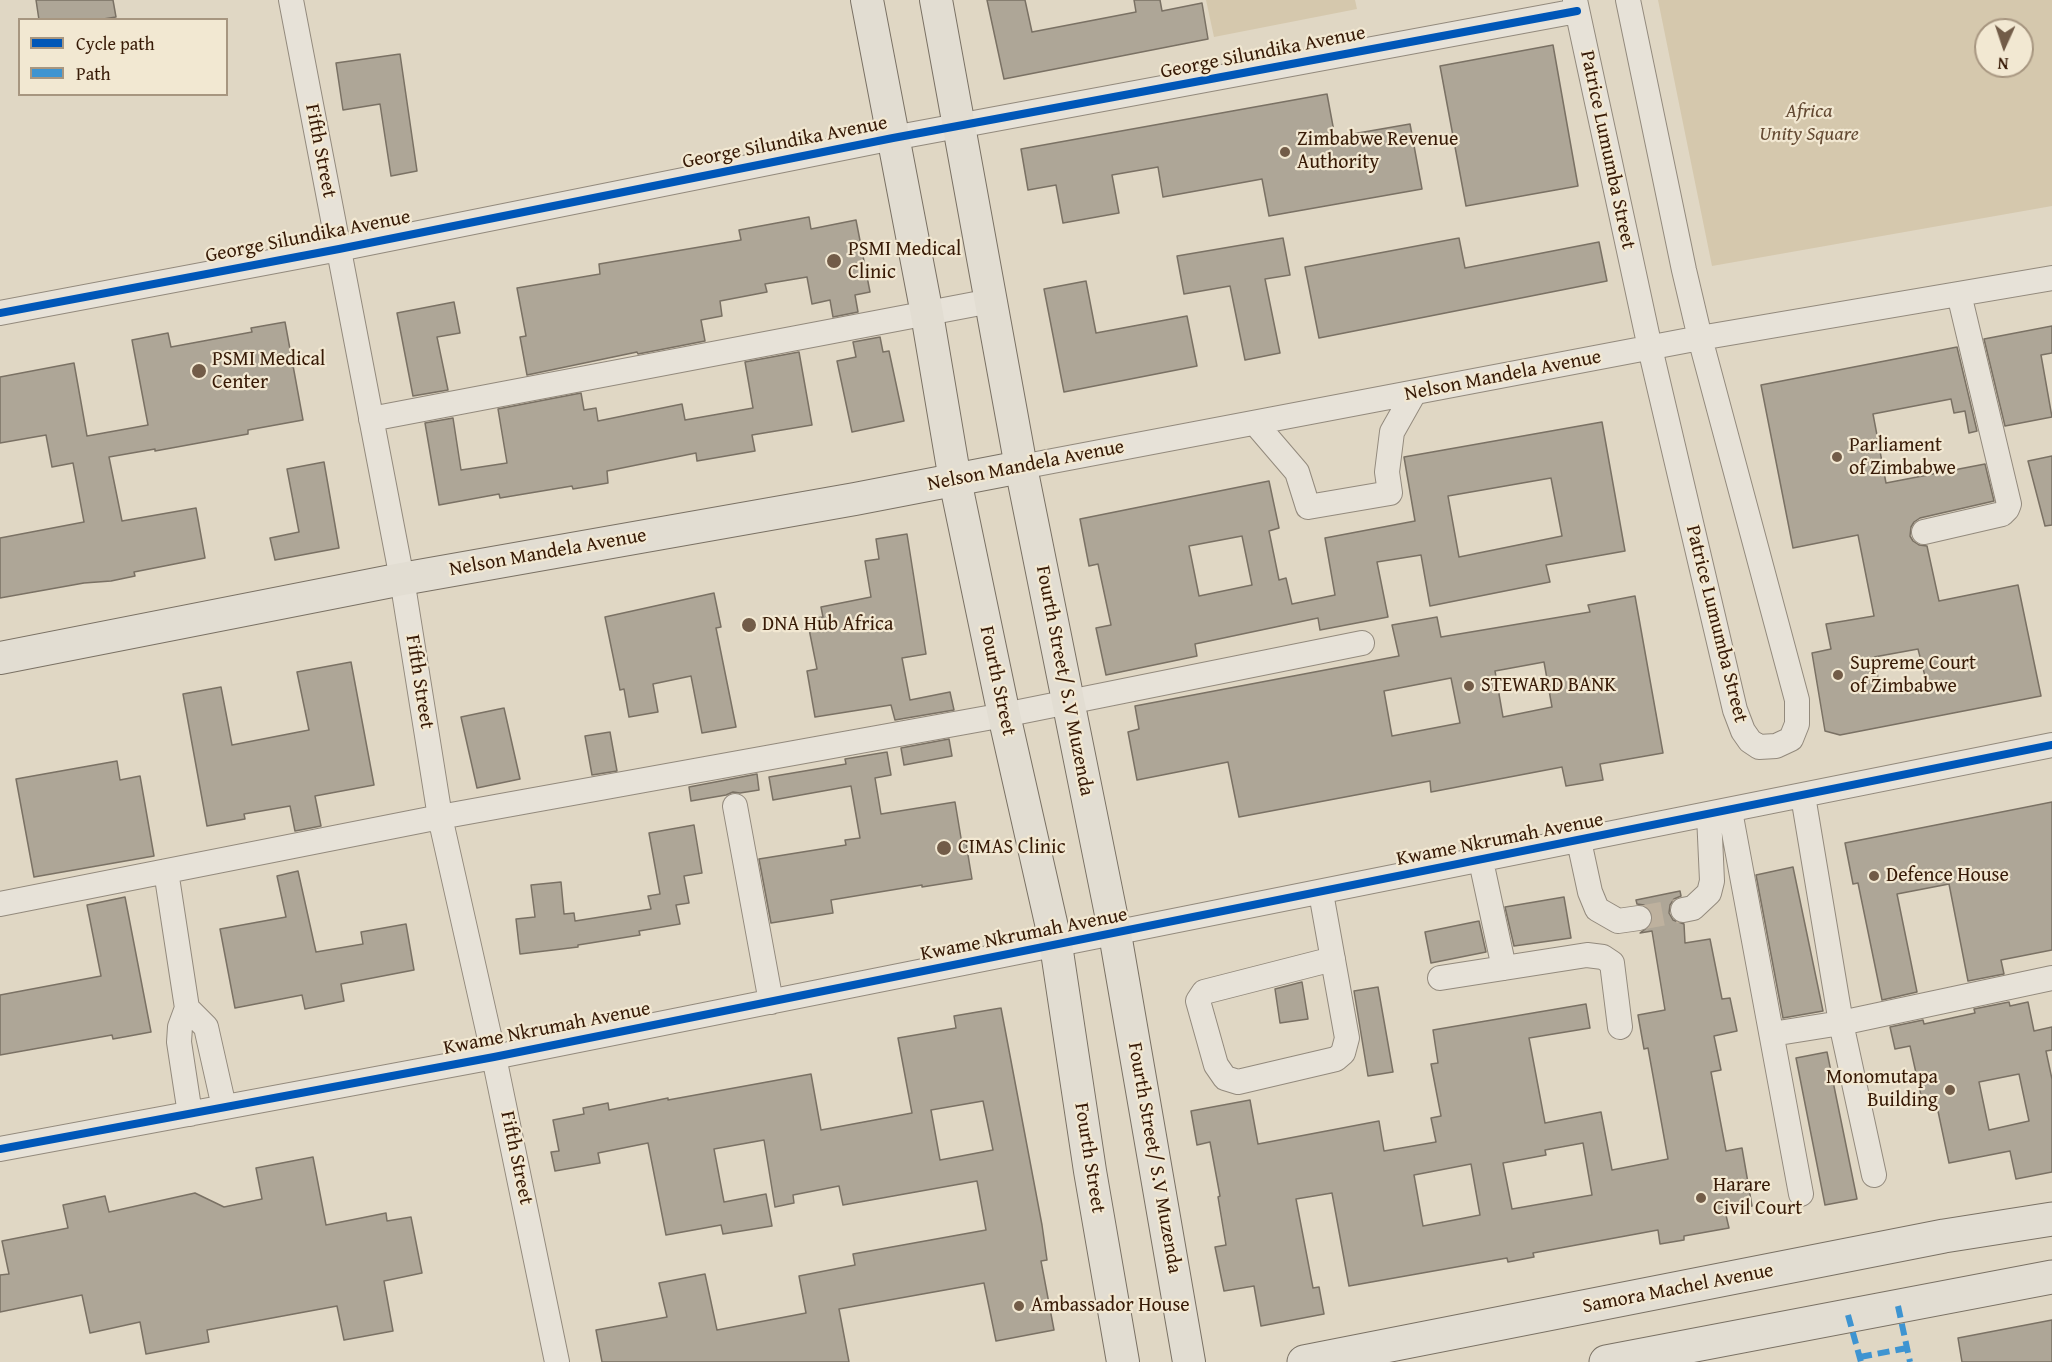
<!DOCTYPE html>
<html>
<head>
<meta charset="utf-8">
<style>
  body { margin:0 }
  #map { position:relative; width:2052px; height:1362px; overflow:hidden; background:#e0d7c4; font-family:"Gentium Book Plus",serif }
  canvas { display:block }
  .legend { position:absolute; left:18px; top:18px; width:210px; height:78px; box-sizing:border-box; background:#f2e8d2; border:2px solid #a79680; margin:0; padding:8px 10px; list-style:none; font-size:18px; color:#371a06 }
  .legend li { display:flex; align-items:center; gap:12px; height:30px }
  .legend b { width:30px; border:2px solid #a79680 }
  .north { position:absolute; left:1974px; top:18px; width:60px; height:60px; box-sizing:border-box; background:#f2e8d2; border:2px solid #a79680; border-radius:50%; rotate:183deg; font-size:16px; font-weight:700; line-height:24px; text-align:center; color:#371a06 }
  .north::after { content:''; display:block; margin:auto; width:21px; height:27px; background:#725c48; clip-path:polygon(50% 0,100% 100%,50% 72%,0 100%) }
</style>
</head>
<body>
<div id="map">
<canvas width="2052" height="1362"></canvas>
<ul class="legend">
<li><b style="height:8px;background:#0057b8"></b>Cycle path</li>
<li><b style="height:8px;background:#3e94d1"></b>Path</li>
</ul>
<div class="north">N</div>
</div>
<script>
const g = document.querySelector('canvas').getContext('2d');
g.lineJoin = 'round';
function fill(path, color) {
  g.fillStyle = color;
  g.fill(path, 'evenodd');
}
function toPath(rows) {
  const path = new Path2D();
  for (const r of rows) {
    path.moveTo(r[0], r[1]);
    for (let i = 2; i < r.length; i += 2) path.lineTo(r[i], r[i + 1]);
  }
  return path;
}
function strokePath(path, color, width, dash) {
  g.strokeStyle = color;
  g.lineWidth = width;
  g.lineCap = dash ? 'butt' : 'round';
  g.setLineDash(dash || []);
  g.stroke(path);
}
function label(font, color, halo, rows, align = 'center') {
  g.font = font + ' "Gentium Book Plus",serif';
  g.lineWidth = 4.5;
  g.setLineDash([]);
  g.textBaseline = 'middle';
  g.strokeStyle = halo;
  g.fillStyle = color;
  for (const [text, x, y, turn = 0] of rows) {
    g.save();
    g.translate(x, y);
    g.rotate((+turn || 0) * Math.PI / 180);
    g.textAlign = isNaN(turn) ? turn : align;
    if (halo) g.strokeText(text, 0, 0);
    g.fillText(text, 0, 0);
    g.restore();
  }
}
const green = toPath([
  [1206,0,1355,0,1357,9,1214,37],
  [1658,0,2052,0,2052,206,1712,266],
  [1986,30,2022,30,2022,66,1986,66]
]);
const building = toPath([
  [36,0,113,0,116,17,97,20,39,20,36,0],
  [987,0,1025,0,1032,32,1136,12,1134,0,1160,0,1162,11,1202,3,1208,39,1004,79,987,0],
  [1553,45,1578,186,1466,206,1440,66,1553,45],
  [400,54,417,171,391,176,380,104,343,110,336,63,400,54],
  [1327,94,1335,137,1410,124,1422,189,1269,216,1262,179,1163,197,1158,167,1112,175,1119,213,1063,223,1056,185,1028,190,1021,149,1327,94],
  [809,217,811,229,856,220,870,292,855,295,858,312,833,317,830,300,812,304,807,277,765,284,767,292,720,301,722,316,701,320,705,341,638,354,637,352,527,375,520,337,526,336,517,288,600,274,599,264,741,240,739,230,809,217],
  [1283,238,1290,275,1265,279,1280,353,1245,360,1230,286,1184,294,1177,256,1283,238],
  [1459,238,1465,268,1599,242,1607,281,1319,338,1305,267,1459,238],
  [1086,281,1096,333,1187,316,1197,366,1064,392,1044,289,1086,281],
  [454,302,460,333,437,337,448,390,413,396,397,313,454,302],
  [285,322,303,420,248,430,248,434,155,451,155,449,109,457,122,521,196,508,205,558,134,572,135,576,111,581,84,583,0,598,0,538,84,522,73,463,52,467,46,435,0,443,0,377,74,363,87,436,148,425,132,340,168,333,171,347,252,332,251,328,285,322],
  [2052,326,2052,353,2041,355,2052,417,2005,426,1984,339,2052,326],
  [880,337,883,352,889,351,904,421,852,432,837,361,856,357,853,342,880,337],
  [1957,347,1977,431,1969,433,1965,411,1954,413,1951,399,1873,414,1886,483,1985,464,1994,501,1920,518,1914,522,1911,527,1910,536,1913,541,1919,545,1927,546,1939,601,2018,585,2041,696,1840,735,1825,731,1812,653,1831,649,1826,624,1874,616,1858,535,1793,548,1761,385,1957,347],
  [1918,649,1927,684,1881,693,1874,657,1918,649],
  [799,352,812,425,752,435,755,451,697,461,696,453,607,471,608,483,573,489,572,486,500,498,499,494,439,505,425,423,453,418,461,470,507,463,498,409,581,393,584,410,596,408,598,421,682,404,685,420,753,408,745,362,799,352],
  [1602,422,1625,551,1546,565,1550,582,1430,606,1421,555,1377,562,1388,617,1320,630,1318,618,1195,644,1197,656,1106,675,1096,628,1111,625,1098,564,1089,566,1080,519,1269,481,1279,528,1269,531,1279,580,1286,578,1292,604,1335,595,1325,538,1415,521,1404,457,1602,422],
  [1551,478,1562,536,1459,557,1448,496,1551,478],
  [1242,536,1252,585,1199,596,1189,546,1242,536],
  [2052,456,2052,525,2045,526,2028,461,2052,456],
  [324,462,339,548,275,560,270,538,299,532,287,469,324,462],
  [907,534,926,654,902,658,910,700,950,692,954,710,895,720,891,705,815,717,807,671,817,669,807,619,823,617,821,607,871,597,865,561,879,559,876,539,907,534],
  [714,593,721,627,716,628,736,727,702,733,691,676,653,684,658,712,629,717,624,689,620,690,605,617,714,593],
  [1635,596,1663,753,1600,764,1603,780,1566,786,1562,767,1431,792,1430,781,1239,817,1228,762,1137,780,1128,732,1139,729,1135,706,1399,656,1392,625,1437,617,1441,637,1590,612,1588,605,1635,596],
  [1544,662,1552,707,1503,717,1495,671,1544,662],
  [1451,678,1460,723,1392,736,1384,691,1451,678],
  [351,662,374,785,315,796,321,826,295,831,290,806,244,814,245,819,207,826,183,694,221,687,232,745,309,730,297,672,351,662],
  [504,708,520,779,477,788,461,717,504,708],
  [610,732,617,771,592,775,585,736,610,732],
  [949,739,952,756,904,765,901,748,949,739],
  [887,752,891,775,875,778,881,814,955,802,962,844,966,843,972,879,922,887,922,885,831,900,833,913,771,923,759,859,846,845,845,840,860,838,851,786,773,800,769,777,846,764,845,759,887,752],
  [117,761,120,780,140,776,154,856,34,877,16,779,117,761],
  [757,774,759,790,740,793,733,792,726,795,691,801,689,787,757,774],
  [2052,802,2052,950,2001,960,2004,974,1968,981,1949,884,1897,894,1917,992,1882,1000,1858,883,1853,884,1845,843,2052,802],
  [694,825,702,873,684,876,689,903,676,905,680,924,639,931,640,935,578,945,578,947,520,954,516,919,535,917,531,885,561,882,564,914,574,913,575,921,651,909,648,896,660,894,649,833,694,825],
  [1793,867,1823,1011,1783,1018,1756,875,1793,867],
  [298,871,316,952,363,944,361,932,406,924,414,970,341,984,344,1001,305,1009,302,995,235,1008,220,929,286,917,277,876,298,871],
  [1680,891,1681,896,1674,899,1670,905,1669,913,1673,920,1684,924,1685,943,1710,939,1722,999,1730,998,1737,1031,1714,1036,1721,1070,1711,1072,1726,1151,1742,1148,1752,1206,1725,1211,1729,1228,1684,1236,1684,1240,1660,1244,1658,1230,1533,1253,1534,1257,1508,1262,1507,1258,1349,1286,1332,1193,1296,1199,1313,1288,1319,1287,1324,1314,1261,1326,1254,1286,1224,1291,1215,1247,1226,1245,1218,1197,1220,1196,1210,1142,1197,1145,1191,1111,1250,1100,1258,1144,1379,1121,1384,1151,1436,1142,1431,1118,1441,1116,1431,1064,1438,1063,1433,1030,1586,1004,1590,1028,1529,1038,1545,1123,1601,1112,1612,1170,1668,1159,1648,1048,1644,1049,1638,1015,1665,1010,1652,931,1640,933,1652,924,1653,915,1650,909,1644,905,1637,904,1636,900,1680,891],
  [1583,1143,1592,1195,1512,1209,1503,1163,1546,1155,1545,1150,1583,1143],
  [1471,1164,1480,1215,1423,1226,1414,1175,1471,1164],
  [125,897,151,1032,113,1039,112,1035,0,1055,0,995,101,976,87,905,125,897],
  [1564,897,1571,938,1514,946,1505,907,1564,897],
  [1479,921,1486,952,1431,963,1425,932,1479,921],
  [1302,982,1308,1019,1280,1023,1275,989,1302,982],
  [1378,987,1393,1072,1368,1076,1354,991,1378,987],
  [2009,1002,2010,1006,2028,1002,2034,1031,2052,1027,2052,1050,2046,1051,2052,1079,2052,1172,2016,1179,2010,1151,1949,1163,1935,1097,1922,1100,1910,1046,1895,1049,1890,1027,1923,1020,1924,1024,1975,1013,1974,1009,2009,1002],
  [2019,1074,2029,1121,1989,1130,1979,1082,2019,1074],
  [1001,1008,1042,1225,1047,1260,1041,1261,1054,1330,996,1341,984,1283,839,1309,849,1362,602,1362,596,1330,667,1317,659,1283,705,1274,717,1330,806,1313,799,1276,855,1265,853,1254,986,1230,977,1181,843,1205,839,1186,793,1195,794,1203,775,1207,764,1140,714,1149,724,1202,766,1194,772,1226,723,1234,721,1225,666,1235,648,1143,598,1153,600,1163,555,1171,551,1152,559,1151,553,1120,584,1114,583,1108,608,1103,609,1110,668,1098,668,1100,811,1074,821,1130,912,1113,898,1038,956,1028,954,1016,1001,1008],
  [983,1101,993,1150,940,1160,931,1110,983,1101],
  [1827,1052,1857,1199,1825,1205,1796,1058,1827,1052],
  [313,1157,326,1225,386,1213,387,1221,411,1217,422,1273,384,1281,393,1331,344,1340,337,1306,207,1330,209,1342,146,1354,140,1322,90,1333,82,1295,0,1312,0,1275,9,1274,2,1241,68,1228,63,1205,105,1196,109,1212,195,1193,224,1207,262,1199,256,1168,313,1157],
  [2052,1320,2052,1362,1962,1362,1958,1338,2052,1320]
]);
const minorTunnel = toPath([
  [1639,918,1683,910]
]);
const minor = toPath([
  [291,0,402,579,440,817,494,1057,557,1362],
  [1575,0,1650,348,1735,710,1743,731,1750,741,1759,747,1776,746,1791,739,1797,724,1797,700,1700,338,1684,270,1628,0],
  [0,313,339,249,893,138,1577,11],
  [371,419,991,301],
  [1255,423,1297,472,1308,507,1390,493,1387,472,1392,432,1414,393],
  [1021,467,1700,338,2052,278],
  [1924,532,2002,514,2007,509,2009,504,1959,294],
  [1803,796,1841,1023,1874,1175],
  [735,806,771,1002],
  [1730,811,1801,1194],
  [1579,841,1590,892,1597,909,1618,921,1639,918],
  [1481,861,1504,968],
  [166,871,187,1008,206,1027,224,1107],
  [1321,893,1347,1038,1343,1053,1336,1059,1238,1082,1225,1078,1216,1065,1198,1001,1204,992,1333,959],
  [0,904,440,817,1004,715,1362,643],
  [1683,910,1693,908,1709,893,1712,881,1709,815],
  [1440,978,1587,955,1603,957,1612,963,1620,1027],
  [187,1008,180,1027,179,1042,190,1114],
  [1772,1034,1841,1023,2052,978],
  [0,1149,494,1057,2052,745]
]);
const major = toPath([
  [867,0,927,314,955,480,1004,715,1056,945,1090,1171,1123,1362],
  [936,0,1021,467,1115,934,1189,1362],
  [0,658,402,579,855,499,1021,467]
]);
const highway = toPath([
  [1304,1362,1944,1236,2052,1219],
  [1606,1362,2052,1277]
]);
const quiet = toPath([
  [1898,1306,1910,1362],
  [1848,1315,1861,1362],
  [1860,1357,1907,1348]
]);
const cycleway = toPath([
  [0,313,339,249,893,138,1577,11],
  [0,1149,494,1057,2052,745]
]);
const markers = [
  [1285,152,6,"#725c48"],
  [834,261,8,"#725c48"],
  [199,371,8,"#725c48"],
  [1837,457,6,"#725c48"],
  [749,625,8,"#725c48"],
  [1838,675,6,"#725c48"],
  [1469,686,6,"#725c48"],
  [944,848,8,"#725c48"],
  [1874,876,6,"#725c48"],
  [1950,1090,6,"#725c48"],
  [1701,1198,6,"#725c48"],
  [1019,1306,6,"#725c48"]
];
const streetNames = [
  ["George Silundika Avenue",1263,53,-11],
  ["George Silundika Avenue",785,143,-11],
  ["Patrice Lumumba Street",1607,150,78],
  ["Fifth Street",320,151,79],
  ["George Silundika Avenue",308,237,-11],
  ["Nelson Mandela Avenue",1503,376,-11],
  ["Nelson Mandela Avenue",1026,466,-11],
  ["Nelson Mandela Avenue",548,553,-10],
  ["Patrice Lumumba Street",1716,624,76],
  ["Fourth Street",997,681,78],
  ["Fourth Street/ S.V Muzenda",1064,681,79],
  ["Fifth Street",419,682,81],
  ["Kwame Nkrumah Avenue",1500,840,-11],
  ["Kwame Nkrumah Avenue",1024,935,-11],
  ["Kwame Nkrumah Avenue",547,1029,-11],
  ["Fifth Street",516,1158,78],
  ["Fourth Street",1089,1158,81],
  ["Fourth Street/ S.V Muzenda",1154,1158,80],
  ["Samora Machel Avenue",1678,1289,-11]
];
const parkNames = [
  ["Africa",1809,112],
  ["Unity Square",1809,135]
];
const poiNames = [
  ["Zimbabwe Revenue",1297,140],
  ["Authority",1297,163],
  ["PSMI Medical",848,250],
  ["Clinic",848,273],
  ["PSMI Medical",212,360],
  ["Center",212,383],
  ["Parliament",1849,446],
  ["of Zimbabwe",1849,469],
  ["DNA Hub Africa",762,625],
  ["Supreme Court",1850,664],
  ["of Zimbabwe",1850,687],
  ["STEWARD BANK",1481,686],
  ["CIMAS Clinic",958,848],
  ["Defence House",1886,876],
  ["Monomutapa",1938,1078,"right"],
  ["Building",1938,1101,"right"],
  ["Harare",1713,1186],
  ["Civil Court",1713,1209],
  ["Ambassador House",1031,1306]
];
fill(green, '#d5c8ad');
fill(building, '#aea697');
strokePath(building, '#7a7164', 1.5);
strokePath(minorTunnel, '#beb19e', 24, [24, 12]);
strokePath(minor, '#938a7d', 26);
strokePath(major, '#7a7164', 34);
strokePath(highway, '#7a7164', 35);
strokePath(minor, '#e7e2d8', 24);
strokePath(major, '#e2ddd2', 32);
strokePath(highway, '#e2ddd2', 33);
strokePath(quiet, '#3e94d1', 6, [12, 6]);
strokePath(cycleway, '#0057b8', 8);
for (const [x, y, r, color] of markers) {
  const dot = new Path2D();
  dot.arc(x, y, r, 0, 2 * Math.PI);
  g.fillStyle = color;
  g.fill(dot);
  strokePath(dot, '#f2e8d2', 2);
}
label('20px', '#371a06', '#f2e8d2', streetNames);
label('italic 20px', '#644a33', '#f2e8d2', parkNames);
label('20px', '#371a06', '#f2e8d2', poiNames, 'left');
</script>
</body>
</html>
